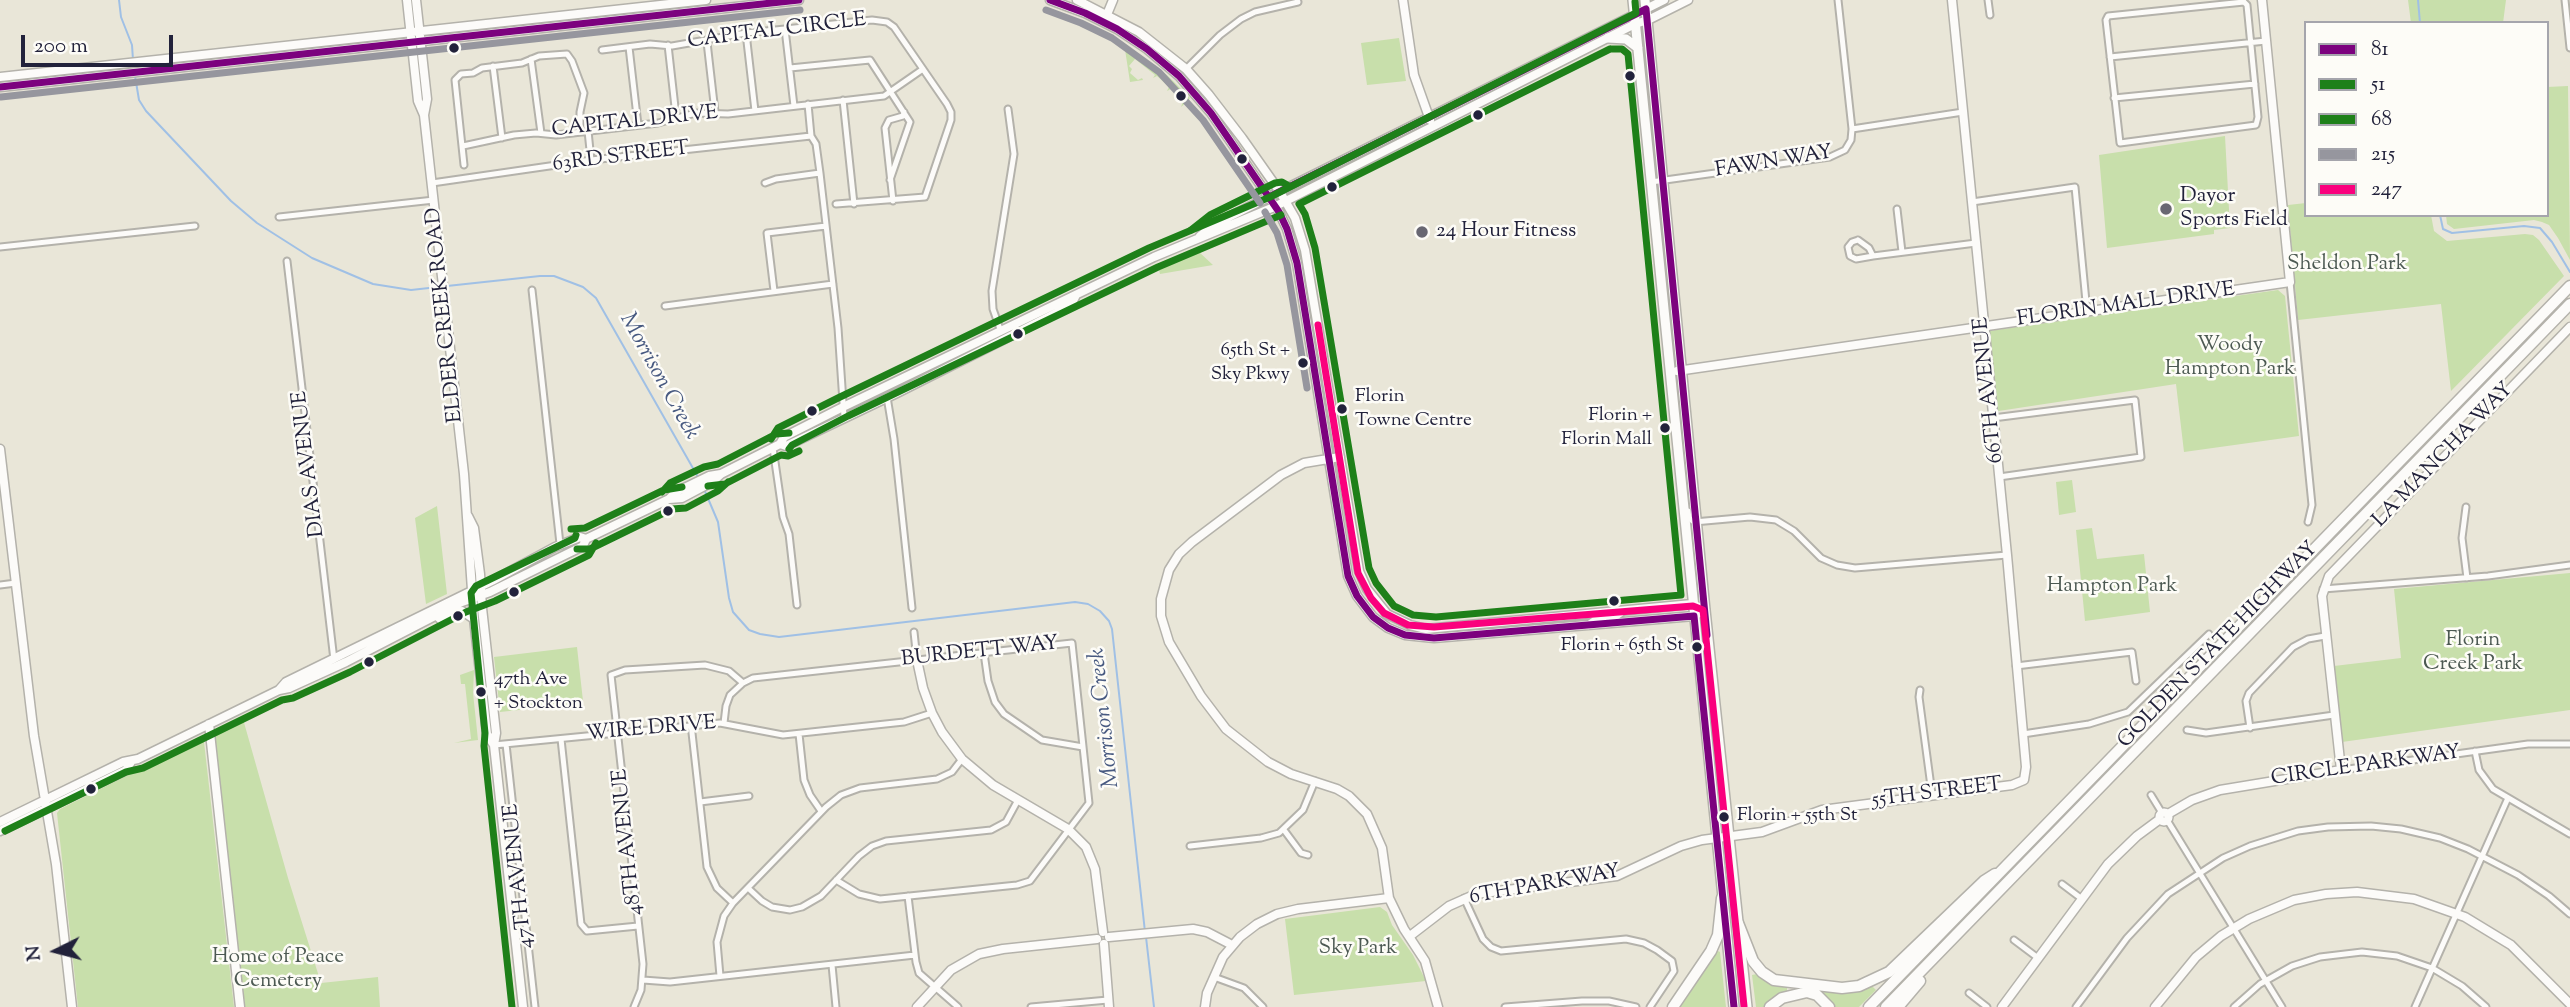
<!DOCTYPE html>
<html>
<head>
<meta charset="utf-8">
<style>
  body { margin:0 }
  #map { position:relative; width:2570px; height:1007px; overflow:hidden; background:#e9e6d8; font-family:"Sorts Mill Goudy",serif }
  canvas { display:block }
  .legend { position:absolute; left:2304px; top:21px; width:245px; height:196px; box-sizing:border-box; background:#fdfcf7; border:2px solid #a5a5ac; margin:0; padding:9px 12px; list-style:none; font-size:21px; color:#22223b }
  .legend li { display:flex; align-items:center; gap:14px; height:35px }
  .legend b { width:35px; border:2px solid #a5a5ac }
  .north { position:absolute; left:21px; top:916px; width:70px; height:70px; -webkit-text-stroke:5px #fdfcf7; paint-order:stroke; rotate:264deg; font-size:19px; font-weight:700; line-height:28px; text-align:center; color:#22223b }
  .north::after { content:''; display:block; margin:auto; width:24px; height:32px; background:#22223b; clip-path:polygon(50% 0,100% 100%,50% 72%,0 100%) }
  .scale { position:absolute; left:21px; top:35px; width:152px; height:32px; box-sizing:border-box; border:4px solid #22223b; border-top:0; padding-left:9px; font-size:21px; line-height:24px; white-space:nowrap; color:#22223b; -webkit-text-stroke:5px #fdfcf7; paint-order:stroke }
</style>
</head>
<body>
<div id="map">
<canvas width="2570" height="1007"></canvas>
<ul class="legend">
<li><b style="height:9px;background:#7c027e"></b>81</li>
<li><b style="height:9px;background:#1e8019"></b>51</li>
<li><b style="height:9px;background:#1e8019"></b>68</li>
<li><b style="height:9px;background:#96969e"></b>215</li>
<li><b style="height:9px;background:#fa007d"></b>247</li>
</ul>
<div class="north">N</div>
<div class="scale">200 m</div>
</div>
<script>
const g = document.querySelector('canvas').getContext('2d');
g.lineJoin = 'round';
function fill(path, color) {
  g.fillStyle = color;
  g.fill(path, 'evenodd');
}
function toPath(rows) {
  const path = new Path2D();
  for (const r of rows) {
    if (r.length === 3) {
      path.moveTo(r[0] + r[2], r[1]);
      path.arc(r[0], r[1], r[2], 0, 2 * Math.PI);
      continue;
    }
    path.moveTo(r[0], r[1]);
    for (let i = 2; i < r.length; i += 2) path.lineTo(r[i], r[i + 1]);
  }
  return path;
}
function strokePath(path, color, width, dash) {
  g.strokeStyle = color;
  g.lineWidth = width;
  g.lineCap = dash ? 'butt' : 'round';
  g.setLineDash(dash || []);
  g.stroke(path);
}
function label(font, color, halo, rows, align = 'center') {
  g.font = font + ' "Sorts Mill Goudy",serif';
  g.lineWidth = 5;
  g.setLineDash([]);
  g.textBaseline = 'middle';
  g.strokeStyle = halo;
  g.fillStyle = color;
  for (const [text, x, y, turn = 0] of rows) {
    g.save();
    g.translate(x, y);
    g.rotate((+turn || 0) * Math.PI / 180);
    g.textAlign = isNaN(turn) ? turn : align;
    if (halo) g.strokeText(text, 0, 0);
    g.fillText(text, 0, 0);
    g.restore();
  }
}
const green = toPath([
  [2408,0,2506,0,2503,23,2411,23],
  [1399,38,1406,81,1367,85,1361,43],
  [1124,43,1167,75,1190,98,1188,101,1181,107,1183,102,1171,89,1167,91,1169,87,1157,76,1153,78,1155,75,1135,59,1129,66,1132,69,1130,73,1138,80,1142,78,1143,80,1130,82],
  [2568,86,2570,260,2558,238,2549,225,2542,222,2534,220,2454,229,2447,224,2446,215,2547,215,2547,87],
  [2225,136,2230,228,2214,230,2214,234,2107,248,2099,155],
  [2306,203,2306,215,2431,215,2434,231,2447,241,2525,234,2533,235,2539,240,2564,276,2451,391,2441,304,2298,320,2288,205],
  [1198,251,1213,265,1160,274,1159,270],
  [2278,290,2285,296,2299,436,2184,452,2176,384,1992,412,1989,331],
  [2072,480,2076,512,2059,515,2056,482],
  [437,506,447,594,426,604,415,518],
  [2092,528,2097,559,2144,554,2150,612,2085,621,2076,530],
  [2570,573,2570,710,2342,742,2334,666,2401,658,2394,589],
  [577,647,583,701,566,705,500,712,494,657],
  [474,670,473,693,478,740,454,743,471,739,465,684,461,684,460,675],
  [243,719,288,878,321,983,378,977,380,1007,245,1007,214,737,218,730],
  [200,739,204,742,234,1007,78,1007,57,813,60,809],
  [1380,907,1387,912,1392,925,1413,955,1426,981,1294,995,1285,919],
  [1716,950,1720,952,1726,1007,1677,1007],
  [1757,974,1768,983,1787,988,1787,992,1765,1007,1756,1007,1752,975],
  [1871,985,1876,990,1859,1007,1833,1007,1822,995,1825,991]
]);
const stream = toPath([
  [119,0,121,17,132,45,133,60],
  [2418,0,2420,23],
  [135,76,139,100,146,111,231,201,257,223,312,258,373,284,411,290,438,287],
  [2440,215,2443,229,2452,233,2524,226,2540,228,2552,242,2570,272],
  [447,286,540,276,554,276,583,287,596,298,698,477],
  [704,489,718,522,729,598,733,612,749,630,760,634,779,637,1075,602,1088,604,1100,611,1109,621,1112,629,1145,932],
  [1146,937,1154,1007]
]);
const street = toPath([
  [1988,0,1990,15],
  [2565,0,2570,48],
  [2244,2,2247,5,2258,117,2256,125,2120,143,2106,20,2108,16,2244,2],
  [785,29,794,106],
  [746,33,755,111],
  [707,42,715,112],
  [668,45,676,116],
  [629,47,638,125],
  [602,50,650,44,672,46,746,33,872,20,887,22,894,27,947,104,951,112,951,120,925,197,836,204],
  [2110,57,2266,41],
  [531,59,541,133],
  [493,66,502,138],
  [790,68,870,60,910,122,890,180],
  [1186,69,1220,35,1241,19,1255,12,1298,2],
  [2114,98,2255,84],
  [843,100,854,204],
  [808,104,811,136,816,144,820,173,838,328,844,417],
  [1852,129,1963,112],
  [588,131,591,160],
  [463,146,514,135,536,133,556,135,658,123,696,113,728,114,884,96,923,69],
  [464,165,455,80,461,74,473,73,482,68,522,63,539,56,567,54,572,61,584,93,580,112,580,132],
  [1651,182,1830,157,1845,150,1851,140,1852,129,1838,0],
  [432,183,591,160,811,136],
  [765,183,776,179,820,173],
  [893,201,885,128,889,120,903,116,904,112],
  [1972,202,2075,187,2087,312],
  [1897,209,1902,252],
  [279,217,434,200],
  [1858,240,1869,248,1873,256,1856,259,1850,256,1848,247,1852,242,1858,240],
  [0,247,195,226],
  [1873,256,1976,243],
  [287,261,334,660],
  [2290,282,2312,505,2308,522],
  [532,290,560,544],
  [774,291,767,233,826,226],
  [665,306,833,284],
  [1001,332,993,309,992,291,1014,154,1008,109],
  [887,397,894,439,912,608],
  [1993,418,2135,400,2141,457,1999,477],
  [773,448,783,517,789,534,797,605],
  [2466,507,2462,538,2467,578],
  [1688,511,1689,518,1694,522,1750,517,1776,520,1794,531,1821,558,1837,565,1855,568,2007,555],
  [0,585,16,583],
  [2323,589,2488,576,2570,565],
  [914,632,917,660],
  [984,653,988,681,995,702,1004,714,1042,740,1083,747],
  [2016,666,2132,652,2136,681],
  [1920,690,1919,697,1932,794],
  [724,723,726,706,730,695,743,683,753,678,1072,643,1089,803,1030,881,1017,885,880,899,859,894,836,880],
  [691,724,707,867,717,888,733,903],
  [2250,728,2246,701,2249,693,2293,647,2308,639,2325,636],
  [2187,730,2206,733,2334,715],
  [799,734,804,780,810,795,821,811],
  [2023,734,2089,724,2128,712,2209,634],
  [561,739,581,924,587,931,638,926],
  [506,744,535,1007],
  [494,745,720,723,783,735,904,722,932,713],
  [2475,751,2479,770,2493,789,2570,834],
  [2341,770,2528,744,2570,744],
  [2151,795,2162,813],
  [700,802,749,796],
  [2167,820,2282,1007],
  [1284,830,1301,853,1308,855],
  [1190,846,1261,838,1279,833,1303,810,1315,781],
  [2062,884,2082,899],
  [748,888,762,901,772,907,790,910,802,907,821,896,859,856,872,846,886,841,991,830,1006,822,1018,800],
  [908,896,916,962,919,973,958,1007],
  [1464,898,1483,939,1491,947,1501,951,1626,939,1644,943,1657,950,1672,961,1674,971,1650,1007],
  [2014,940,2038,958],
  [832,965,836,1007],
  [720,976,717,942,724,916,733,903,826,807,841,795,860,788,937,779,952,772,962,759],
  [1214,977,1244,988,1263,1007],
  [643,980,670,982,915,955],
  [1969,993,1987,1007],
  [634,1007,641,990,643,964,611,675,625,670,705,665,729,671,743,683],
  [1031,1007,1108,1000],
  [1505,1007,1582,1001,1609,1001,1636,1007],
  [2076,1007,2127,938,2168,894,2223,858,2250,846,2298,831,2328,827,2371,826,2401,829,2440,838,2468,849,2518,875,2549,896,2570,914],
  [2234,1007,2260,984,2292,966,2320,957,2362,952,2397,956,2432,968,2462,986,2486,1007],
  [2415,1007,2508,798]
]);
const secondary = toPath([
  [407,0,418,101,424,115,464,474,474,619,487,734,494,745],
  [416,0,427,99,424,115],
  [1050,0,1085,13,1117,29,1147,49,1179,76,1211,113,1279,212,1287,229,1297,263,1348,576,1357,596,1373,617,1388,628,1405,635,1434,638,1694,616,1699,613],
  [1077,0,1139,32,1186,69,1209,95,1242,138,1280,192,1295,218,1305,250,1359,571,1367,589,1387,614,1410,625,1426,629,1692,604,1705,610],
  [1403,0,1414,75,1430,120],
  [1106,17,1113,0],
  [0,77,706,0],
  [0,87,799,0],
  [1200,236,1215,224,1664,0],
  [1677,371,2290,282,2262,0],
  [780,444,784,437,843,407,1154,257,1274,207,1635,24,1648,20,1688,0],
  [0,449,34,736,56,864,72,1007],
  [1340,457,1304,463,1281,475,1192,542,1179,554,1169,570,1161,599,1161,616,1169,642,1201,696,1226,729,1268,762,1291,774,1337,789,1349,796,1367,814,1382,848,1389,898,1404,929,1425,961,1438,1007],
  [669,499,676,492,709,476,721,474,780,444,786,446,897,393,1070,306,1075,297],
  [468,516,474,528,480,574,482,608,496,733,494,745,523,1007],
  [436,615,441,620,462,611,474,619],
  [1589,625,1599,618,1614,617,1621,612],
  [917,660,923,688,932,713,942,732,962,759,993,785,1068,829,1086,847,1095,869,1103,932],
  [279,690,286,682,492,581,555,547,580,537,586,539,669,499,682,498,712,482,721,474],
  [209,724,240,1007],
  [2164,817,4.5],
  [2168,814,2192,800,2220,790,2341,770,2322,596,2329,576,2570,327],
  [0,822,123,762,138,759,279,690,289,688,346,662,462,602,490,592,583,546,586,539],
  [0,831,126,770,131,762],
  [1410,936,1449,906,1476,894,1617,876,1681,846,1702,840,1762,832,1822,810,2012,785,2024,780,2026,767,2007,555,1952,0],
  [1109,937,1193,929,1207,932,1232,945],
  [1104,944,1109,1007],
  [917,1007,951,970,979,954,1003,949,1097,939],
  [1205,1007,1207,993,1223,957,1240,937,1257,924,1277,914,1298,909,1389,898],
  [2002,1007,2108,864,2137,836,2160,819],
  [2155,1007,2196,957,2221,936,2249,919,2294,900,2326,894,2357,892,2414,899,2465,917,2511,945,2570,1004]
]);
const primary = toPath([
  [1633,0,1734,1007],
  [1645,0,1705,610,1747,1007],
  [1608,38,1626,39,1638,48]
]);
const highway = toPath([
  [1738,923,1753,961,1762,972,1774,980,1842,988,1859,986,1889,972,1984,881,1995,874],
  [1673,1007,1711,951,1718,935,1722,898],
  [1770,1007,1782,998,1807,992,1817,995,1829,1007],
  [1869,1007,2570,286],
  [1886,1007,2570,304],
  [1898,1007,1920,981]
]);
const bus1 = toPath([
  [1050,0,1085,13,1117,29,1147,49,1179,76,1211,113,1279,212,1287,229,1297,263,1348,576,1357,596,1373,617,1388,628,1405,635,1434,638,1694,616,1734,1007],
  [0,87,799,0],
  [1269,197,1646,9,1707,635]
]);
const bus2 = toPath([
  [1610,49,1622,49,1628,54,1681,595,1436,617,1413,615,1394,606,1376,583,1369,568,1315,248,1305,214,1299,204,1610,49],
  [1191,230,1210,215,1275,183,1282,182,1289,186],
  [789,449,792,445,848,416,1158,267,1281,215],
  [708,486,725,484,781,455,788,456,799,451],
  [577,549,590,549,672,509,686,508,718,491,728,482],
  [5,831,126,772,143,768,282,700,293,698,350,672,466,612,495,601,589,555,596,543]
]);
const bus3 = toPath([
  [771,439,778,428,838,398,1149,248,1270,197,1636,13,1635,2],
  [662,492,670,483,704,467,718,464,776,434,789,433],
  [571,529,585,528,664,490,682,487],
  [512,1007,484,746,485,733,471,593,476,586,575,538,576,535]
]);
const bus4 = toPath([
  [1046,10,1081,23,1112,38,1159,72,1203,120,1260,203],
  [1,97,800,10],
  [1265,212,1277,233,1287,265,1307,388]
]);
const bus5 = toPath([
  [1318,325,1358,573,1371,598,1384,613,1408,625,1434,627,1693,606,1703,610,1744,1006]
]);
const markers = [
  [454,48,6,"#22223b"],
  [1630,76,6,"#22223b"],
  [1181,96,6,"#22223b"],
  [1478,115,6,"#22223b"],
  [1242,159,6,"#22223b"],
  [1332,187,6,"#22223b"],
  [2166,209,7,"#686772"],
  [1422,232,7,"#686772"],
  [1018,334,6,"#22223b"],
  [1303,363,6,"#22223b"],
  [1342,409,6,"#22223b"],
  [812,411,6,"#22223b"],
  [1665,428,6,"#22223b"],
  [668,511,6,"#22223b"],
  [514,592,6,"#22223b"],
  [1614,601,6,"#22223b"],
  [458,616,6,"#22223b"],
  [1697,647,6,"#22223b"],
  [369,662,6,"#22223b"],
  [481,692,6,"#22223b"],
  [91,789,6,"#22223b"],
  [1724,817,6,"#22223b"]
];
const busNames = [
  ["65th St +",1290,352],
  ["Sky Pkwy",1290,376],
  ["Florin",1355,398,"left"],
  ["Towne Centre",1355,422,"left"],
  ["Florin +",1652,417],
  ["Florin Mall",1652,441],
  ["Florin + 65th St",1684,647],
  ["47th Ave",494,681,"left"],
  ["+ Stockton",494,705,"left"],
  ["Florin + 55th St",1737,817,"left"]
];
const streetNames = [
  ["CAPITAL CIRCLE",777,32,-7],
  ["CAPITAL DRIVE",635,123,-6],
  ["63RD STREET",621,158,-7],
  ["FAWN WAY",1774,163,-9],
  ["FLORIN MALL DRIVE",2126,306,-8],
  ["ELDER CREEK ROAD",446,315,-96],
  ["66TH AVENUE",1990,390,-96],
  ["LA MANCHA WAY",2444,456,-46],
  ["DIAS AVENUE",310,464,-97],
  ["GOLDEN STATE HIGHWAY",2219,646,-46],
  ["BURDETT WAY",980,653,-6],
  ["WIRE DRIVE",651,730,-5],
  ["CIRCLE PARKWAY",2366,767,-8],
  ["55TH STREET",1937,794,-7],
  ["48TH AVENUE",629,842,-96],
  ["47TH AVENUE",520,876,-96],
  ["6TH PARKWAY",1545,886,-10]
];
const poiNames = [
  ["Dayor",2180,197],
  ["Sports Field",2180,221],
  ["24 Hour Fitness",1436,232]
];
const parkNames = [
  ["Sheldon Park",2347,265],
  ["Woody",2230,346],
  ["Hampton Park",2230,370],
  ["Hampton Park",2112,587],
  ["Florin",2473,641],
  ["Creek Park",2473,665],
  ["Sky Park",1358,949],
  ["Home of Peace",278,958],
  ["Cemetery",278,982]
];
const waterNames = [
  ["Morrison Creek",658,377,61],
  ["Morrison Creek",1106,718,-96]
];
fill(green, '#c8dfab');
strokePath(stream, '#a0c0e5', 2);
strokePath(street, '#b4b2ab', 9);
strokePath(secondary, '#b4b2ab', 11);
strokePath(primary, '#b4b2ab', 12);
strokePath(highway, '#b4b2ab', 13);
strokePath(street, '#fcfbf9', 5);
strokePath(secondary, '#fcfbf9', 8);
strokePath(primary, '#fcfbf9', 9);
strokePath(highway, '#fcfbf9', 10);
strokePath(bus1, '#7c027e', 7);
strokePath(bus2, '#1e8019', 7);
strokePath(bus3, '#1e8019', 7);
strokePath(bus4, '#96969e', 7);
strokePath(bus5, '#fa007d', 7);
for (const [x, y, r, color] of markers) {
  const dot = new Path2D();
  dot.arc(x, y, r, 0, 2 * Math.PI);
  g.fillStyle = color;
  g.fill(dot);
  strokePath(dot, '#fdfcf7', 2.5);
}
label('19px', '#22223b', '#fdfcf7', busNames, 'right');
label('21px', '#22223b', '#fdfcf7', streetNames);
label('21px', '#22223b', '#fdfcf7', poiNames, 'left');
label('21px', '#4c5952', '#fdfcf7', parkNames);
label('italic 23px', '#485a81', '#fdfcf7', waterNames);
</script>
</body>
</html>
